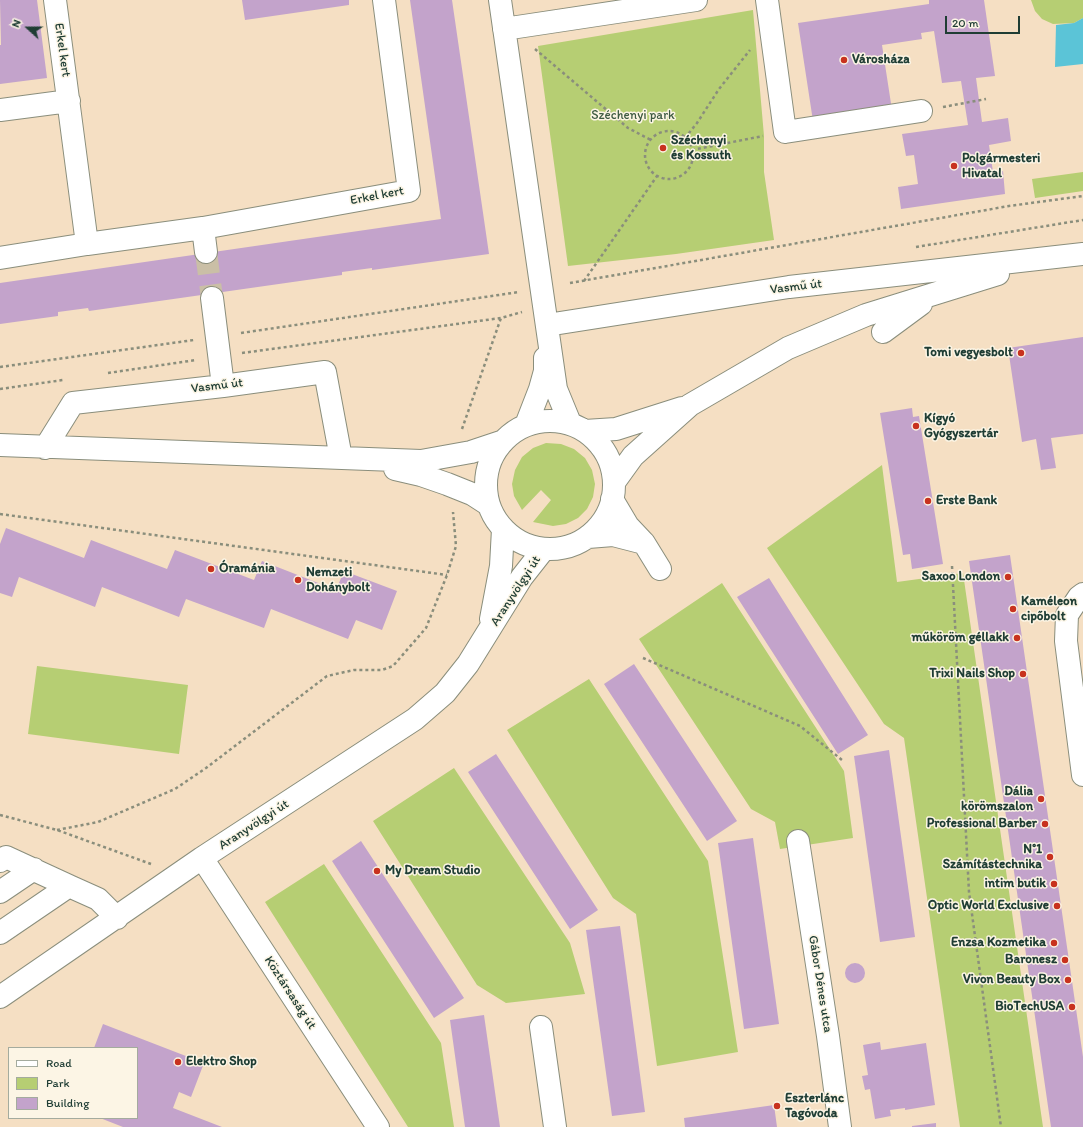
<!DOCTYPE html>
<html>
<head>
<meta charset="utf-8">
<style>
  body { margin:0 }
  #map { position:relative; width:1083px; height:1127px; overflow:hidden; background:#f5dfc3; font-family:Itim,sans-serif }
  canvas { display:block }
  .legend { position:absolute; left:8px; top:1047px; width:130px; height:72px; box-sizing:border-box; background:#fcf5e5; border:1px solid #a4ab9e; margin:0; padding:5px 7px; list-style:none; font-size:12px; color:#1f3d34 }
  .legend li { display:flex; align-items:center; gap:8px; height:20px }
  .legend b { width:20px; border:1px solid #a4ab9e }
  .north { position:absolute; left:8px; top:8px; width:40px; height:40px; -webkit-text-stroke:3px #fcf5e5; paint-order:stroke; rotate:291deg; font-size:11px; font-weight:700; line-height:16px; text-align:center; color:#1f3d34 }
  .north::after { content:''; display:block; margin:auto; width:14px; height:18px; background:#1f3d34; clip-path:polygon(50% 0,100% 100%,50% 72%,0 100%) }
  .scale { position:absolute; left:945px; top:16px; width:75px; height:18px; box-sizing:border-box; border:2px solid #1f3d34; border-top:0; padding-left:5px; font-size:12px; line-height:14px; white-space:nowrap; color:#1f3d34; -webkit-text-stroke:3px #fcf5e5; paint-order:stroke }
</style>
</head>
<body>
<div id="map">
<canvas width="1083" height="1127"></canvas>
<ul class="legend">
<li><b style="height:5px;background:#fff"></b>Road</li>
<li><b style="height:11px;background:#b6ce73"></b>Park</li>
<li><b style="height:11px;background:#c3a3cb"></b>Building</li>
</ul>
<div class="north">N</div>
<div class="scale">20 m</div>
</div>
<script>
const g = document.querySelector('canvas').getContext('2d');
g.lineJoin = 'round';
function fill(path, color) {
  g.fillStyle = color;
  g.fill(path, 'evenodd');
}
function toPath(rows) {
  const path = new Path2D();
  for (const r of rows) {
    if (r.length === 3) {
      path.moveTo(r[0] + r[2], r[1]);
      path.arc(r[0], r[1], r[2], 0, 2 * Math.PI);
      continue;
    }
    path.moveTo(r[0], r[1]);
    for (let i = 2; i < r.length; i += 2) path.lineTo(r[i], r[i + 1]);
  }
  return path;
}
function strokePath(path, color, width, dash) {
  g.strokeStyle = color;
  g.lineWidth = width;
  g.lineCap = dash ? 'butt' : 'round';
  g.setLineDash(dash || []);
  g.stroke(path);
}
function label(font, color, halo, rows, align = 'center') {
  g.font = font + ' Itim,sans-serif';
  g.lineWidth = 3;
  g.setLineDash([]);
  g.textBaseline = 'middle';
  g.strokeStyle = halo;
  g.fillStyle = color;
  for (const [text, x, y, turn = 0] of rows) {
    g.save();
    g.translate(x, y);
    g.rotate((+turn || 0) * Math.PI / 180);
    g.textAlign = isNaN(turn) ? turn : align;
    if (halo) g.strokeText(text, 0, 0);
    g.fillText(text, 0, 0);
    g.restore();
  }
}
const green = toPath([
  [1031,0,1083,0,1083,18,1074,23,1053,24,1042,19,1035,11],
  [753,10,764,136,764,172,774,240,676,254,568,266,538,46],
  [1083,172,1083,191,1035,198,1032,179],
  [546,443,561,444,574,449,585,458,592,470,595,484,593,497,587,509,578,518,566,524,553,526,533,522,551,500,541,490,522,510,514,496,512,484,515,470,522,457,533,448],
  [882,465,897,582,963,573,1043,1127,960,1127,904,738,884,724,767,548],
  [722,583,844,771,853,838,780,849,775,822,751,809,639,639],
  [37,666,188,685,179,754,28,734],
  [589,679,708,861,738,1052,657,1066,636,914,613,898,507,730],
  [454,768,570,943,585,994,506,1003,477,985,373,821],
  [324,864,441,1043,454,1127,408,1127,265,902]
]);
const water = toPath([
  [1083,18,1083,64,1055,67,1056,25,1074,23]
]);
const building = toPath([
  [0,0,37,0,47,78,0,84,0,45,1,45],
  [242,0,349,0,349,5,245,20],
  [410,0,452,0,489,254,372,270,372,268,342,272,342,275,89,311,88,308,58,312,58,316,0,324,0,283,441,219],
  [929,0,984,0,995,76,976,78,982,122,1008,118,1011,141,989,145,993,172,1003,171,1005,194,901,209,898,187,918,184,914,155,906,156,902,134,968,125,961,81,942,83,934,31,921,33,922,39,882,45,892,110,813,121,798,23,929,4],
  [1083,337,1083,434,1051,438,1056,468,1041,470,1036,439,1022,442,1008,348],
  [912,408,913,417,919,416,943,564,912,569,910,554,903,555,880,413],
  [6,528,84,558,91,540,167,569,175,550,254,580,262,561,336,590,344,571,397,591,382,630,356,620,348,639,271,609,264,628,186,599,179,617,102,587,95,607,19,577,12,597,0,593,0,544],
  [1010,555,1083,1057,1083,1127,1051,1127,969,561],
  [769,578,868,735,838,754,737,597],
  [634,664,737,821,707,841,604,684],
  [889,750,915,937,880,942,854,756],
  [496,754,598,910,570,929,468,772],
  [753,838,779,1024,744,1029,718,843],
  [361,841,464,998,434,1018,332,861],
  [620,926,645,1112,612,1116,586,930],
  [855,973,10],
  [484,1015,500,1127,465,1127,450,1020],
  [103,1024,204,1063,191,1097,179,1092,173,1108,222,1127,123,1127,100,1118,137,1118,137,1048,94,1048],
  [880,1042,881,1050,926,1043,935,1105,905,1110,905,1108,890,1110,891,1116,875,1119,870,1089,865,1090,862,1076,868,1075,863,1045],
  [774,1105,777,1127,685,1127,684,1118],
  [936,1123,936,1127,912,1127,912,1126]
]);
const minorTunnel = toPath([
  [206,252,212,298]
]);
const path = toPath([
  [535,49,628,128,651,140],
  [943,107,986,99],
  [669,155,24],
  [685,138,697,123,719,89,750,50],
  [692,150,763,136],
  [916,247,1083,220],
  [584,281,657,176],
  [570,283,1009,206,1083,196],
  [241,333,519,292],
  [242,353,501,318,522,312],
  [0,367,194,340],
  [108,373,196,360],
  [0,389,63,380],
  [462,429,501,318],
  [0,514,447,575],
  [952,566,969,892,1001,1127],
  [643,658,800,726,842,760],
  [0,815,57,830,151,864],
  [57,830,98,822,175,789,206,768,327,676,354,670,382,670,393,666,426,628,447,575,456,546,453,512]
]);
const minor = toPath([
  [55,0,87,244],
  [500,0,556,389,570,423],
  [767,0,785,132,921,111],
  [504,29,696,0],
  [0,110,69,101],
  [203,228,206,252],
  [0,258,87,244,203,228,409,191,384,0],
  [212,298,223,386],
  [547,325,789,287,1083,254],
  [883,332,921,304],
  [550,485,64],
  [526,425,540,389,545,371,545,358],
  [585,431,616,429,682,408],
  [0,445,421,461,471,452,501,442],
  [45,448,73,403,223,386,325,372,341,458],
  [395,469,421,475,447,484,472,494,489,505],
  [615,481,633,456,690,405,788,348,866,315,998,274],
  [612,499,628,526,644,543,660,569],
  [588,537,613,535,644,543],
  [1083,594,1079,597,1067,615,1066,641,1083,775],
  [491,619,501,566,503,529],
  [798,841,828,1036,840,1127],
  [202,858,378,1127],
  [0,861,6,857,69,886],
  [0,892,34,869],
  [0,933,69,886,98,899,117,918],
  [0,997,202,858,415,719,445,693,468,664,522,577,544,549],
  [541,1027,555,1127]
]);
const markers = [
  [844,60,4,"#c8321e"],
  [663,148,4,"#c8321e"],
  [954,166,4,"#c8321e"],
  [1021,353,4,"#c8321e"],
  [916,426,4,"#c8321e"],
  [928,501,4,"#c8321e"],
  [211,569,4,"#c8321e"],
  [1008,577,4,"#c8321e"],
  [298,580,4,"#c8321e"],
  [1013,609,4,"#c8321e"],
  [1017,638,4,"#c8321e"],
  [1023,674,4,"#c8321e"],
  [1041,799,4,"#c8321e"],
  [1045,824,4,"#c8321e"],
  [1050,857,4,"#c8321e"],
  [377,871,4,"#c8321e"],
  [1054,884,4,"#c8321e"],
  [1057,906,4,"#c8321e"],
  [1054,943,4,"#c8321e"],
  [1065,960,4,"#c8321e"],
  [1068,980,4,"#c8321e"],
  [1072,1007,4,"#c8321e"],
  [178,1062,4,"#c8321e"],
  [777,1106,4,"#c8321e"]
];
const streetNames = [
  ["Erkel kert",62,50,82],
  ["Erkel kert",377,196,-11],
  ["Vasmű út",796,287,-7],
  ["Vasmű út",217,386,-7],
  ["Aranyvölgyi út",516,591,-57],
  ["Aranyvölgyi út",254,825,-33],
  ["Gábor Dénes utca",820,984,81],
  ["Köztársaság út",290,993,57]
];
const poiNames = [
  ["Városháza",852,60,"left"],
  ["Széchenyi",671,141,"left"],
  ["és Kossuth",671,156,"left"],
  ["Polgármesteri",962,159,"left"],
  ["Hivatal",962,174,"left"],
  ["Tomi vegyesbolt",1013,353],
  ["Kígyó",924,419,"left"],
  ["Gyógyszertár",924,434,"left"],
  ["Erste Bank",936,501,"left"],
  ["Óramánia",219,569,"left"],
  ["Nemzeti",306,573,"left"],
  ["Dohánybolt",306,588,"left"],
  ["Saxoo London",1000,577],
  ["Kaméleon",1021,602,"left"],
  ["cipőbolt",1021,617,"left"],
  ["műköröm géllakk",1009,638],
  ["Trixi Nails Shop",1015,674],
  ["Dália",1033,792],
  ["körömszalon",1033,807],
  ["Professional Barber",1037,824],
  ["N°1",1042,850],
  ["Számítástechnika",1042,865],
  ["My Dream Studio",385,871,"left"],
  ["intim butik",1046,884],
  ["Optic World Exclusive",1049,906],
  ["Enzsa Kozmetika",1046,943],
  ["Baronesz",1057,960],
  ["Vivon Beauty Box",1060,980],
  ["BioTechUSA",1064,1007],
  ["Elektro Shop",186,1062,"left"],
  ["Eszterlánc",785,1099,"left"],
  ["Tagóvoda",785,1114,"left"]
];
const parkNames = [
  ["Széchenyi park",633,116]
];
fill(green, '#b6ce73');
fill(water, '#5bc4d7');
fill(building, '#c3a3cb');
strokePath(minorTunnel, '#cabfa6', 22, [22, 11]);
strokePath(minor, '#8a8e7c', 24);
strokePath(path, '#8a8e7c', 2.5, [3, 3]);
strokePath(minor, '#fff', 22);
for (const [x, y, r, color] of markers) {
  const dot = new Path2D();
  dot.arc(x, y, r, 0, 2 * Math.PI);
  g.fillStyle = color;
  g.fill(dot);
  strokePath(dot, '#fcf5e5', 1.5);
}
label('13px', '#1f3d34', '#fcf5e5', streetNames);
label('bold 13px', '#1f3d34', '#fcf5e5', poiNames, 'right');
label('13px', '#3d5a41', '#fcf5e5', parkNames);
</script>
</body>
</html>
